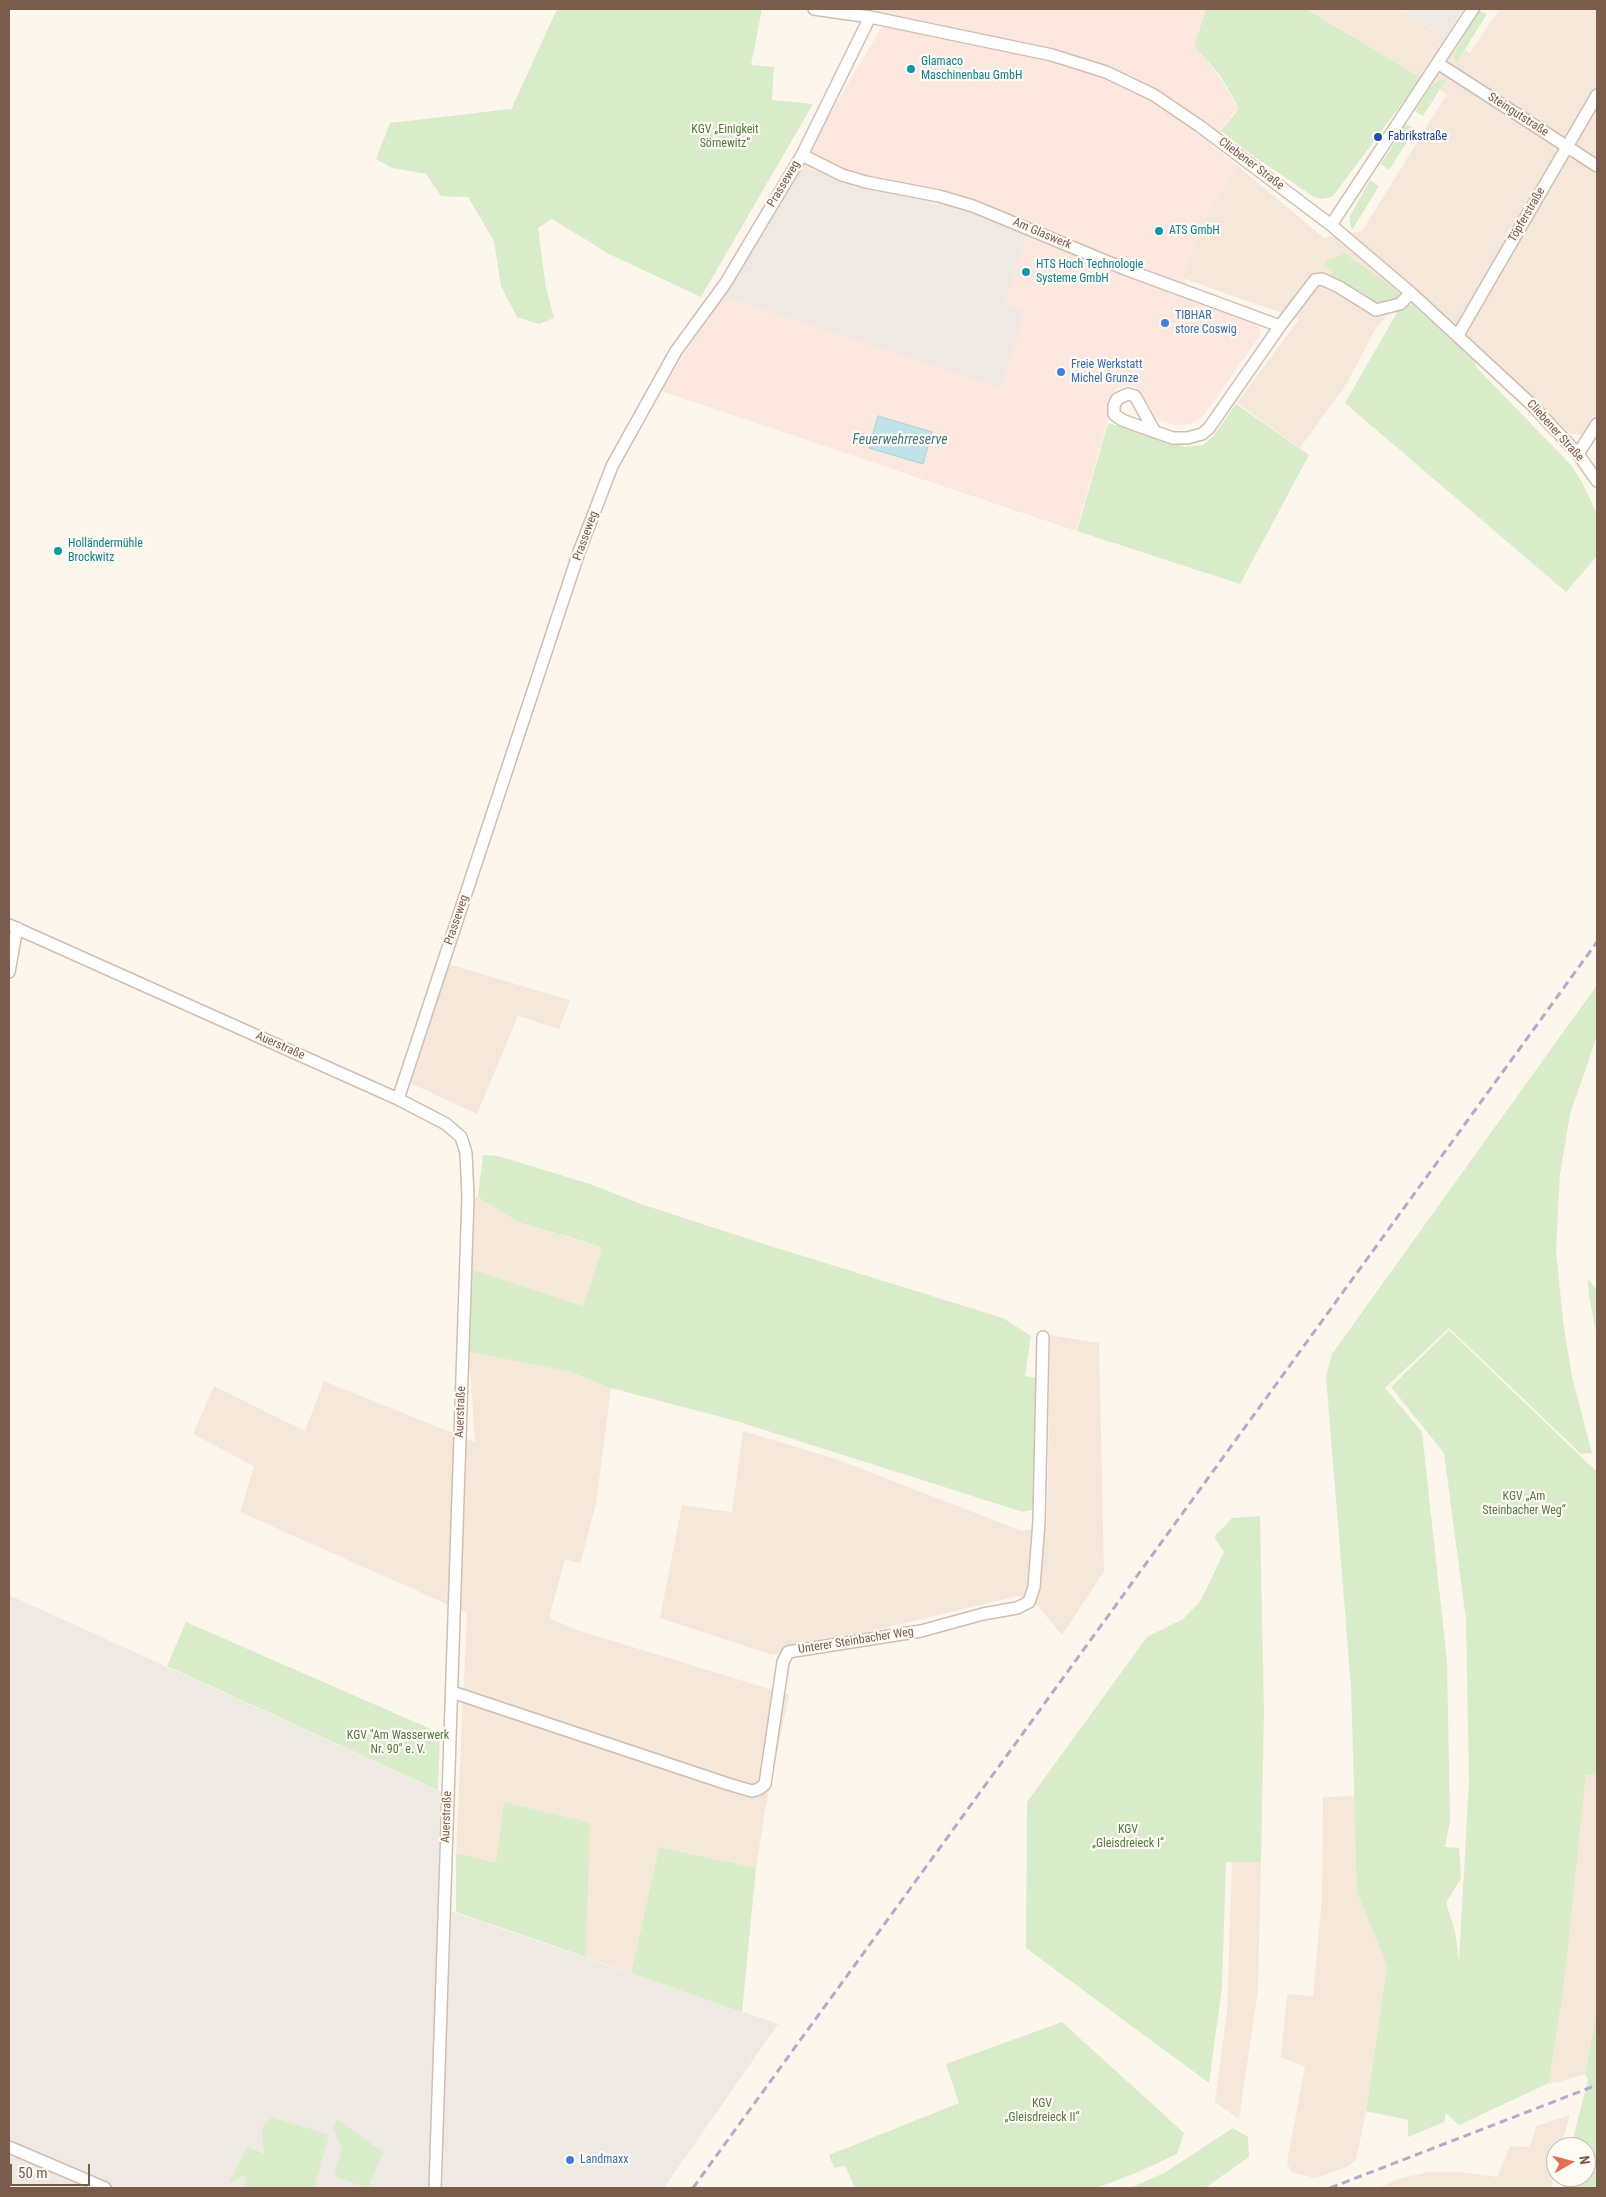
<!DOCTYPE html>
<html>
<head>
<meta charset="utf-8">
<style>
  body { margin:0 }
  #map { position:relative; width:1606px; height:2197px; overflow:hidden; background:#fdf6ec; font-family:"Roboto Condensed",sans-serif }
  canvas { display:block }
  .frame { position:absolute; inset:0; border:10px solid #7a5c4d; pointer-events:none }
  .north { position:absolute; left:1546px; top:2137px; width:50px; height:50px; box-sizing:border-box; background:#fffaf3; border:1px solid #cabbb1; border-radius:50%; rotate:82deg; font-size:14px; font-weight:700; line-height:20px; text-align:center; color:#7a5c4d }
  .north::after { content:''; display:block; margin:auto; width:18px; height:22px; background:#e76f51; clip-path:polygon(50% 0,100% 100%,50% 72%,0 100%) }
  .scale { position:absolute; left:10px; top:2164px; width:80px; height:22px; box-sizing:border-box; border:2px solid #7a5c4d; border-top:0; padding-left:6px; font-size:15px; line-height:18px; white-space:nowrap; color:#7a5c4d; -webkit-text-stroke:4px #fffaf3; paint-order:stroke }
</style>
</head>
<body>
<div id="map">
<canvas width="1606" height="2197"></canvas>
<div class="frame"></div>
<div class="north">N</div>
<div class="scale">50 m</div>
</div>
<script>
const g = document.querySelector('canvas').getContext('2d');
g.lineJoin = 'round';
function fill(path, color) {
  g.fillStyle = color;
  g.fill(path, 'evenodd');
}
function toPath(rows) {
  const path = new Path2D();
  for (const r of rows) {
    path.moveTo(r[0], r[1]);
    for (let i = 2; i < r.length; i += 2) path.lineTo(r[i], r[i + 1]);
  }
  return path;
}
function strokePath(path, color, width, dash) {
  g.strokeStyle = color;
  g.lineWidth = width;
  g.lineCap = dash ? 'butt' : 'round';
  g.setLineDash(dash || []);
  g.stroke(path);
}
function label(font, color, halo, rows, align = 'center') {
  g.font = font + ' "Roboto Condensed",sans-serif';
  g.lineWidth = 4.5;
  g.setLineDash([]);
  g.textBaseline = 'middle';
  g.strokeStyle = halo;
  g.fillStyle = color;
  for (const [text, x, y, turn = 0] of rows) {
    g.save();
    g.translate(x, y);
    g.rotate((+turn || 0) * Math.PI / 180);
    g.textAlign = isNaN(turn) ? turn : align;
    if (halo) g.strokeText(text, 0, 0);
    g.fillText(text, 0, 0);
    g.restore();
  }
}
const residential = toPath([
  [1308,9,1402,9,1470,53,1499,9,1597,9,1597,438,1595,436,1571,434,1412,287,1376,328,1347,383,1300,448,1237,403,1299,319,1182,278,1208,211,1231,177,1239,167,1324,238,1362,231,1447,94],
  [448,964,570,1000,559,1029,518,1016,477,1114,408,1082],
  [478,1197,518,1222,600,1247,601,1251,583,1306,471,1269,473,1198],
  [1050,1335,1099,1343,1104,1571,1062,1635,1036,1604,1018,1596,772,1655,660,1618,682,1505,732,1512,743,1431,833,1458,1022,1531,1047,1527],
  [469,1352,571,1372,611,1388,596,1504,580,1564,565,1559,549,1618,577,1630,789,1695,765,1811,756,1868,659,1847,631,1973,586,1957,589,1823,496,1864,456,1853,467,1613,240,1512,254,1466,193,1434,214,1386,305,1431,324,1381,475,1442],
  [1586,1774,1597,1775,1597,2011,1585,2074,1559,2082,1549,2083,1564,1985],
  [1355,1796,1358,1894,1387,1966,1366,2111,1356,2160,1347,2167,1315,2178,1291,2172,1287,2162,1305,2066,1281,2058,1287,1994,1313,1996,1322,1897,1323,1797],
  [1232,1861,1261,1862,1258,1990,1239,2119,1215,2102,1227,2012],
  [1570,2115,1561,2147,1556,2147,1556,2167,1551,2188,1378,2188,1402,2178,1429,2172,1459,2172,1497,2177,1510,2146,1530,2147,1536,2126]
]);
const commercial = toPath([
  [849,9,1206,9,1194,46,1219,76,1239,109,1234,112,1211,145,1239,167,1208,211,1182,278,1210,306,1249,320,1258,326,1261,334,1203,416,1191,424,1176,425,1158,420,1139,389,1129,385,1118,387,1110,397,1107,423,1076,531,661,391,708,317,889,15]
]);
const industrial = toPath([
  [1403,9,1464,9,1446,37],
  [805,170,819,171,873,190,927,199,928,202,944,207,946,203,955,205,989,217,991,221,1004,226,1009,225,1026,234,1005,305,1024,311,1000,387,723,296,761,234,766,233,773,219,771,216,796,175],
  [9,1595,442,1792,439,1907,778,2024,664,2188,9,2188]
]);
const green = toPath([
  [557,9,762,9,751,65,774,67,772,100,813,104,701,297,609,254,552,219,538,228,546,288,554,318,539,324,517,317,501,286,494,241,468,197,441,196,426,174,392,168,376,159,390,123,510,109,510,112],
  [1206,9,1307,9,1421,78,1333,196,1323,199,1314,197,1249,153,1221,131,1239,108,1220,75,1194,46],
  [1480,10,1487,14,1456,64,1454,55,1458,45],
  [1440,80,1446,80,1423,116,1415,111,1429,88],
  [1406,124,1415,129,1389,170,1381,164],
  [1370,180,1379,186,1352,230,1350,223,1350,216],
  [1343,252,1385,282,1401,295,1396,301,1377,305,1366,301,1330,276,1333,272,1324,265,1328,260,1336,257],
  [1412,304,1474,361,1477,368,1571,465,1583,484,1597,514,1597,556,1566,592,1345,403,1399,309],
  [1236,404,1309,455,1240,584,1077,531,1108,423,1185,447,1203,445,1214,435],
  [1597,985,1597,1036,1570,1114,1560,1174,1556,1250,1563,1321,1572,1377,1592,1453,1581,1454,1449,1328,1385,1388,1422,1432,1447,1661,1450,1821,1445,1847,1459,1848,1461,1878,1446,1903,1455,1931,1459,1961,1469,1781,1466,1620,1444,1453,1391,1387,1449,1330,1597,1472,1597,1775,1586,1775,1564,1985,1549,2083,1459,2125,1446,2113,1444,2122,1408,2137,1408,2120,1366,2111,1387,1966,1357,1892,1351,1687,1326,1376,1332,1354],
  [483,1155,498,1156,590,1184,641,1204,764,1244,1003,1318,1031,1336,1025,1376,1042,1379,1041,1508,1023,1512,736,1421,611,1388,571,1372,469,1352,471,1269,583,1306,601,1251,600,1247,586,1242,518,1222,478,1197],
  [1588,1279,1597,1290,1597,1337,1589,1296],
  [1260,1516,1264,1711,1261,1862,1226,1862,1222,1987,1209,2083,1026,1948,1027,1802,1147,1637,1183,1619,1200,1602,1224,1552,1214,1537,1232,1518],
  [186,1622,440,1733,438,1790,167,1666],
  [504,1802,590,1823,586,1957,456,1912,456,1853,496,1863],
  [659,1847,756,1868,742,2012,631,1973],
  [1597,2011,1597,2188,1562,2188,1564,2177,1586,2177,1586,2147,1571,2147,1588,2080,1585,2074],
  [1062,2022,1184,2133,1177,2154,1138,2172,1097,2188,855,2188,845,2166,834,2168,829,2155,959,2103,946,2064],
  [272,2117,329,2135,314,2188,248,2188,245,2187,246,2175,229,2183,247,2147,264,2154,262,2128],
  [338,2120,383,2152,368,2188,334,2176,342,2148,332,2126],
  [1233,2128,1248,2137,1249,2157,1205,2188,1130,2188,1164,2173]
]);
const water = toPath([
  [878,416,932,432,923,464,869,448,878,416]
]);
const minor = toPath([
  [814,9,870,17,1052,55,1106,72,1154,95,1201,127,1331,225,1411,293,1532,405,1578,454,1597,481],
  [1439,64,1597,166],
  [802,155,842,175,866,182,939,196,973,206,1125,269,1280,326,1209,428,1202,434,1187,438,1173,438,1144,428,1122,420,1114,414,1114,406,1117,399,1128,394,1135,396,1155,432],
  [1331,225,1473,9],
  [1280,326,1315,280,1322,279,1339,287,1376,310,1400,304,1411,293],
  [1458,335,1597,95],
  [1578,454,1597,424],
  [9,925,398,1099,446,1124,461,1137,466,1153,468,1197,435,2188],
  [9,972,17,928],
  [398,1099,579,552,612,466,676,351,725,284,802,155,870,17],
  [452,1692,728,1784,752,1791,759,1789,765,1784,783,1662,788,1652,921,1631,983,1614,1017,1608,1029,1602,1034,1587,1039,1521,1043,1337],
  [9,2147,105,2188]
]);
const rail = toPath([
  [693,2188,1597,942],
  [1330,2188,1597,2085]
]);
const markers = [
  [911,69,5,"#0f9aa8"],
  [1378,137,5,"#1a4fb4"],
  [1159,231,5,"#0f9aa8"],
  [1026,272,5,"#0f9aa8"],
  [1165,323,5,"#3f7fe0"],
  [1061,372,5,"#3f7fe0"],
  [58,551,5,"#0f9aa8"],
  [570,2160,5,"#3f7fe0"]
];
const cultureNames = [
  ["Glamaco",921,62],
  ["Maschinenbau GmbH",921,76],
  ["ATS GmbH",1169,231],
  ["HTS Hoch Technologie",1036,265],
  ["Systeme GmbH",1036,279],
  ["Holländermühle",68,544],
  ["Brockwitz",68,558]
];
const streetNames = [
  ["Steingutstraße",1518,115,33],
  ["Cliebener Straße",1251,164,37],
  ["Prasseweg",784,184,-59],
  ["Töpferstraße",1527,215,-60],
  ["Am Glaswerk",1042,234,23],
  ["Cliebener Straße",1555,431,48],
  ["Prasseweg",586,536,-70],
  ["Prasseweg",457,920,-71],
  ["Auerstraße",280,1046,24],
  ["Auerstraße",461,1412,-88],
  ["Unterer Steinbacher Weg",856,1641,-9],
  ["Auerstraße",447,1817,-88]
];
const parkNames = [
  ["KGV „Einigkeit",725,130],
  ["Sörnewitz“",725,144],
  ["KGV „Am",1524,1497],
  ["Steinbacher Weg“",1524,1511],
  ["KGV \"Am Wasserwerk",398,1736],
  ["Nr. 90\" e. V.",398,1750],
  ["KGV",1128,1830],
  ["„Gleisdreieck I“",1128,1844],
  ["KGV",1042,2104],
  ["„Gleisdreieck II“",1042,2118]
];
const transitNames = [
  ["Fabrikstraße",1388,137]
];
const shopNames = [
  ["TIBHAR",1175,316],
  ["store Coswig",1175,330],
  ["Freie Werkstatt",1071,365],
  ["Michel Grunze",1071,379],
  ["Landmaxx",580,2160]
];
const waterNames = [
  ["Feuerwehrreserve",900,440]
];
fill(residential, '#f5e8da');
fill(commercial, '#fde8e0');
fill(industrial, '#efe9e4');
fill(green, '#d8ecc9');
fill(water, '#bfe3e8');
strokePath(water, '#a5d3da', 1);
strokePath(minor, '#d1beb0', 14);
strokePath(minor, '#fff', 11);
strokePath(rail, '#b9a8c9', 3, [8, 5]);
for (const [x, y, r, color] of markers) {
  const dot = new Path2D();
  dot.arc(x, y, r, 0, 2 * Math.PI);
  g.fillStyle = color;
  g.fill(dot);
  strokePath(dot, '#fffaf3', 2);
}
label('12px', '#0d838f', '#fffaf3', cultureNames, 'left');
label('12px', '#7a5c4d', '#fffaf3', streetNames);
label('12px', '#537a41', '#fffaf3', parkNames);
label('12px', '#164399', '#fffaf3', transitNames, 'left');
label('12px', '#366cbe', '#fffaf3', shopNames, 'left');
label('italic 14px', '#437c86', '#fffaf3', waterNames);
</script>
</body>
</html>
